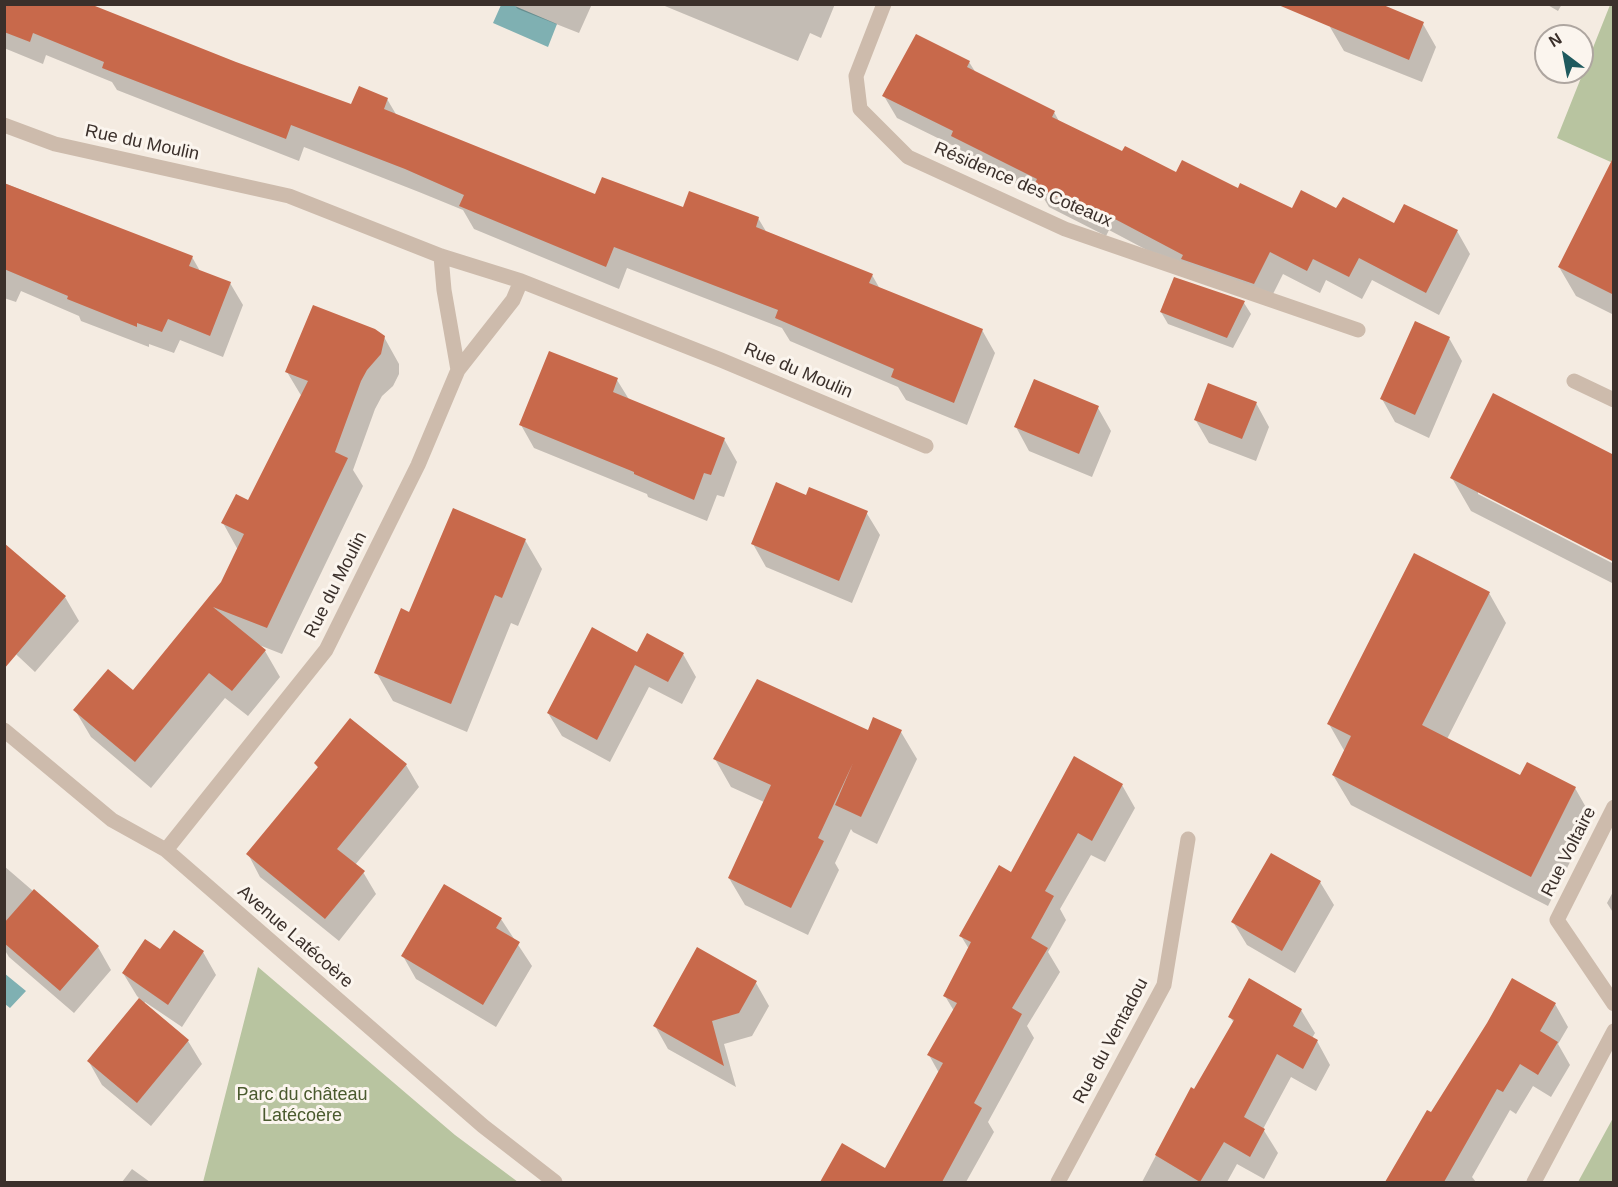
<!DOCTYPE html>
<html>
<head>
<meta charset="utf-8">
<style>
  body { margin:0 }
  #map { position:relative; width:1618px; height:1187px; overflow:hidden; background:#f4ebe1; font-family:Arial,sans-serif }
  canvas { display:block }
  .frame { position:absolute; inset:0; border:6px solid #3b302b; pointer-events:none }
  .north { position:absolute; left:1534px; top:24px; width:60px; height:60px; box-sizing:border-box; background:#fbf5ee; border:2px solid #aea6a0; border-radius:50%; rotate:328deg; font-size:16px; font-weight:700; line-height:24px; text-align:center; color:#3b302b }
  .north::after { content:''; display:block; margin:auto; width:21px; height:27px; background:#1f5a5e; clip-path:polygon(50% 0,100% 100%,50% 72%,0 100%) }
</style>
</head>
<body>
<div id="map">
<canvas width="1618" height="1187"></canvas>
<div class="frame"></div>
<div class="north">N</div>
</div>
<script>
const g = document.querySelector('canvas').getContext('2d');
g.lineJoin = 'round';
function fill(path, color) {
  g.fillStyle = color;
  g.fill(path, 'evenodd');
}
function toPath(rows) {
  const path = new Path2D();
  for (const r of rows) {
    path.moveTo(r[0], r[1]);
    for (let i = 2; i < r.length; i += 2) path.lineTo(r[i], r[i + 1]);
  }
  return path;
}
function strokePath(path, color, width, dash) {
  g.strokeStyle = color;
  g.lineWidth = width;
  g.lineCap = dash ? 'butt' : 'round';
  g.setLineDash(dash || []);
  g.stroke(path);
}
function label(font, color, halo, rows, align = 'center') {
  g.font = font + ' Arial,sans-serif';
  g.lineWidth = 6;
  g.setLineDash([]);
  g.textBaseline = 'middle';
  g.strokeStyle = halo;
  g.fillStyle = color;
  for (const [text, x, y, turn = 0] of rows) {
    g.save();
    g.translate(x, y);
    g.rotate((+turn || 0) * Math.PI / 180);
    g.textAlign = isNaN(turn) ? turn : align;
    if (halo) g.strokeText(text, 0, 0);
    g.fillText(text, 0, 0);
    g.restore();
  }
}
const green = toPath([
  [1610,5,1613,5,1613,163,1557,138],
  [258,967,455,1135,518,1182,203,1182],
  [1613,1118,1613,1182,1578,1182]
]);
const water = toPath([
  [510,4,557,24,548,47,493,23,501,5],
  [4,973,26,991,10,1008,5,1004]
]);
const shadow = toPath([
  [4,4,235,64,352,106,387,99,397,116,596,196,758,218,767,233,872,275,880,289,982,330,995,353,967,425,906,400,898,387,790,341,782,328,627,268,619,289,474,229,463,210,419,192,304,147,299,161,117,90,112,82,46,55,43,64,4,48],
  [513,4,592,4,579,33,518,9],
  [660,4,835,4,821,38,810,33,798,61],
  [1339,4,1423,24,1436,47,1422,82,1344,51,1330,27],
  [1546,4,1562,4,1558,11],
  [969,62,976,73,1054,112,1060,123,1123,153,1177,174,1238,190,1293,210,1337,210,1395,225,1457,231,1470,254,1439,315,1372,280,1362,299,1326,280,1320,293,1283,274,1267,306,1192,274,1109,230,1106,236,1049,207,1043,197,965,158,960,149,897,118,884,96],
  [4,183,192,257,200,271,230,283,243,305,223,357,180,340,174,353,149,344,149,347,81,321,79,316,21,291,16,302,4,298],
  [1614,205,1614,315,1576,296,1559,267],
  [1244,303,1251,314,1233,348,1168,324,1161,312],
  [384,337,399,364,399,374,393,386,382,396,375,409,353,470,363,486,282,654,259,645,265,651,280,677,248,716,225,698,151,788,91,737,75,710,133,692,222,583,238,550,223,523,248,502,302,397,287,372],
  [1449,338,1462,361,1429,438,1395,422,1382,399],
  [617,380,630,401,724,439,737,462,724,497,717,495,707,521,648,497,647,494,534,448,521,425],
  [1256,403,1269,427,1256,461,1209,443,1195,419],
  [1098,408,1111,431,1092,477,1029,451,1016,427],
  [1452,478,1478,491,1478,494,1614,564,1614,584,1471,511],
  [866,512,880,535,852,603,766,567,753,544],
  [525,540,542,569,518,626,511,623,467,732,393,701,376,672,410,614],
  [10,549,65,597,79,621,35,672,4,643],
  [1489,593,1506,623,1447,739,1521,778,1575,788,1592,818,1548,906,1351,805,1333,775,1345,752,1329,724],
  [638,654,683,654,696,677,682,704,649,687,610,762,562,736,548,713],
  [868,732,901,732,917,759,877,844,853,832,851,829,835,863,839,870,808,935,745,905,729,878,764,802,731,787,715,759],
  [1075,758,1122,785,1135,808,1105,862,1091,855,1060,909,1066,920,1048,952,1060,972,1027,1026,1034,1038,988,1122,994,1132,966,1182,822,1182,842,1145,886,1170,939,1073,929,1055,954,1011,945,996,969,949,961,936,1012,874],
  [315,763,406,765,419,787,355,865,363,872,376,894,339,941,260,877,248,854,319,769],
  [1271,855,1320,882,1334,905,1295,973,1247,945,1233,922],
  [4,866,98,947,111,970,74,1013,9,957,4,949],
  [1614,890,1614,914,1607,903],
  [501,919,532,966,496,1027,416,979,403,956],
  [160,951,203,952,216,975,182,1027,145,1002,144,1004,188,1041,202,1064,151,1126,102,1085,89,1062,140,999,137,996,123,973],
  [756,983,769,1006,752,1036,724,1044,736,1087,668,1049,655,1026],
  [1555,1004,1568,1027,1558,1044,1570,1065,1551,1097,1533,1086,1516,1114,1510,1110,1472,1177,1476,1182,1387,1182,1428,1112,1432,1114],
  [1301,1010,1315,1033,1312,1038,1317,1041,1330,1065,1316,1091,1291,1077,1263,1129,1278,1153,1264,1179,1237,1164,1227,1182,1142,1182,1191,1089,1195,1091,1234,1023,1230,1017],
  [132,1169,150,1182,122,1182]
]);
const building = toPath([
  [4,4,90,4,236,62,351,104,359,86,388,98,384,109,595,194,602,177,683,207,689,191,759,217,756,227,873,274,869,283,983,329,954,403,891,377,894,369,775,318,778,310,614,247,606,267,459,206,464,195,405,169,291,125,286,139,102,68,104,62,33,33,30,42,4,32],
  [1276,4,1381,4,1424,22,1409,60],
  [916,34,970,61,967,67,1055,111,1052,117,1122,151,1125,146,1176,172,1182,160,1238,188,1240,183,1292,208,1301,190,1336,208,1343,197,1394,223,1404,204,1458,230,1426,293,1359,258,1349,277,1313,259,1307,271,1270,252,1254,284,1181,259,1183,255,1096,209,1093,215,1034,185,1037,179,951,136,953,131,882,96],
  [1614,156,1614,295,1558,267],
  [4,183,193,256,189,266,231,282,210,336,168,319,162,332,137,323,137,327,67,299,68,296,4,269],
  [1174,277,1245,301,1227,338,1160,312],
  [313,305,375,329,385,336,381,354,367,370,361,381,335,452,348,458,267,628,213,607,266,650,232,691,209,673,135,762,73,710,108,669,133,690,221,582,244,534,221,523,236,494,248,500,308,381,285,372],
  [1415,321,1450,337,1415,415,1380,399],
  [549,351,618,378,613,392,725,438,711,475,704,473,694,500,634,474,634,472,519,425],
  [1034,379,1099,406,1079,454,1014,427],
  [1208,383,1257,402,1242,439,1194,420],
  [1493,393,1614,455,1614,562,1450,478],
  [776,482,806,495,809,487,868,511,839,581,751,544],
  [453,508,526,539,502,598,495,595,451,704,374,673,401,608,409,612],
  [4,543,66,596,4,669],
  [1414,553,1490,592,1422,725,1520,775,1527,762,1576,787,1531,877,1332,775,1351,736,1327,724],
  [592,627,637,652,647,633,684,653,668,682,635,665,597,740,547,713],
  [757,679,868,730,873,717,902,730,861,817,835,805,853,763,818,838,824,841,791,908,728,878,771,785,713,759],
  [350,718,407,764,337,849,365,871,325,919,246,854,318,767,314,763],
  [1074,756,1123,784,1092,841,1078,833,1045,891,1054,896,1031,938,1048,948,1012,1008,1022,1014,974,1103,982,1108,942,1182,820,1182,842,1143,885,1168,943,1063,927,1055,957,1003,943,996,971,942,959,936,999,865,1011,872],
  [1271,853,1321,881,1282,951,1231,922],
  [444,884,502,918,496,928,520,942,483,1005,401,956],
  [34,889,99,946,60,991,4,943,4,923],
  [174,930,204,951,168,1005,122,973,145,939,160,949],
  [697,947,757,981,739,1013,712,1021,724,1066,653,1026],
  [1249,978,1302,1009,1293,1026,1318,1040,1303,1069,1277,1054,1244,1117,1265,1129,1250,1157,1224,1142,1200,1182,1155,1155,1191,1087,1194,1089,1234,1020,1228,1017],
  [1512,978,1556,1003,1540,1031,1558,1042,1538,1075,1520,1064,1503,1092,1497,1089,1444,1182,1385,1182,1427,1110,1431,1112,1487,1023],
  [139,998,189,1040,137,1103,87,1061]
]);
const street = toPath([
  [884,4,856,76,860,109,908,157,1065,229,1358,330],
  [4,125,55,144,289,196,441,256,521,281,721,360,926,446],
  [441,256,444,290,458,370],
  [1574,381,1614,400],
  [4,730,112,820,166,850,483,1126,555,1182],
  [1614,807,1557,920,1614,1004],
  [166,850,326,650,418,465,458,370,513,300,521,281],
  [1058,1182,1164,985,1188,839],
  [1534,1182,1614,1031]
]);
const streetNames = [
  ["Rue du Moulin",142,143,12],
  ["Résidence des Coteaux",1023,185,23],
  ["Rue du Moulin",798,371,23],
  ["Rue du Moulin",336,585,-63],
  ["Rue Voltaire",1569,852,-63],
  ["Avenue Latécoère",295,937,41],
  ["Rue du Ventadou",1111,1041,-62]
];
const parkNames = [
  ["Parc du château",302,1095],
  ["Latécoère",302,1116]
];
fill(green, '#b8c4a0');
fill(water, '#7fb0b2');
fill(shadow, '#0003');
fill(building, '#c8694b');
strokePath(street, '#cdbbac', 15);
label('18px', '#3b302b', '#fbf5ee', streetNames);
label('18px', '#4a5a2e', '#fbf5ee', parkNames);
</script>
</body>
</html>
